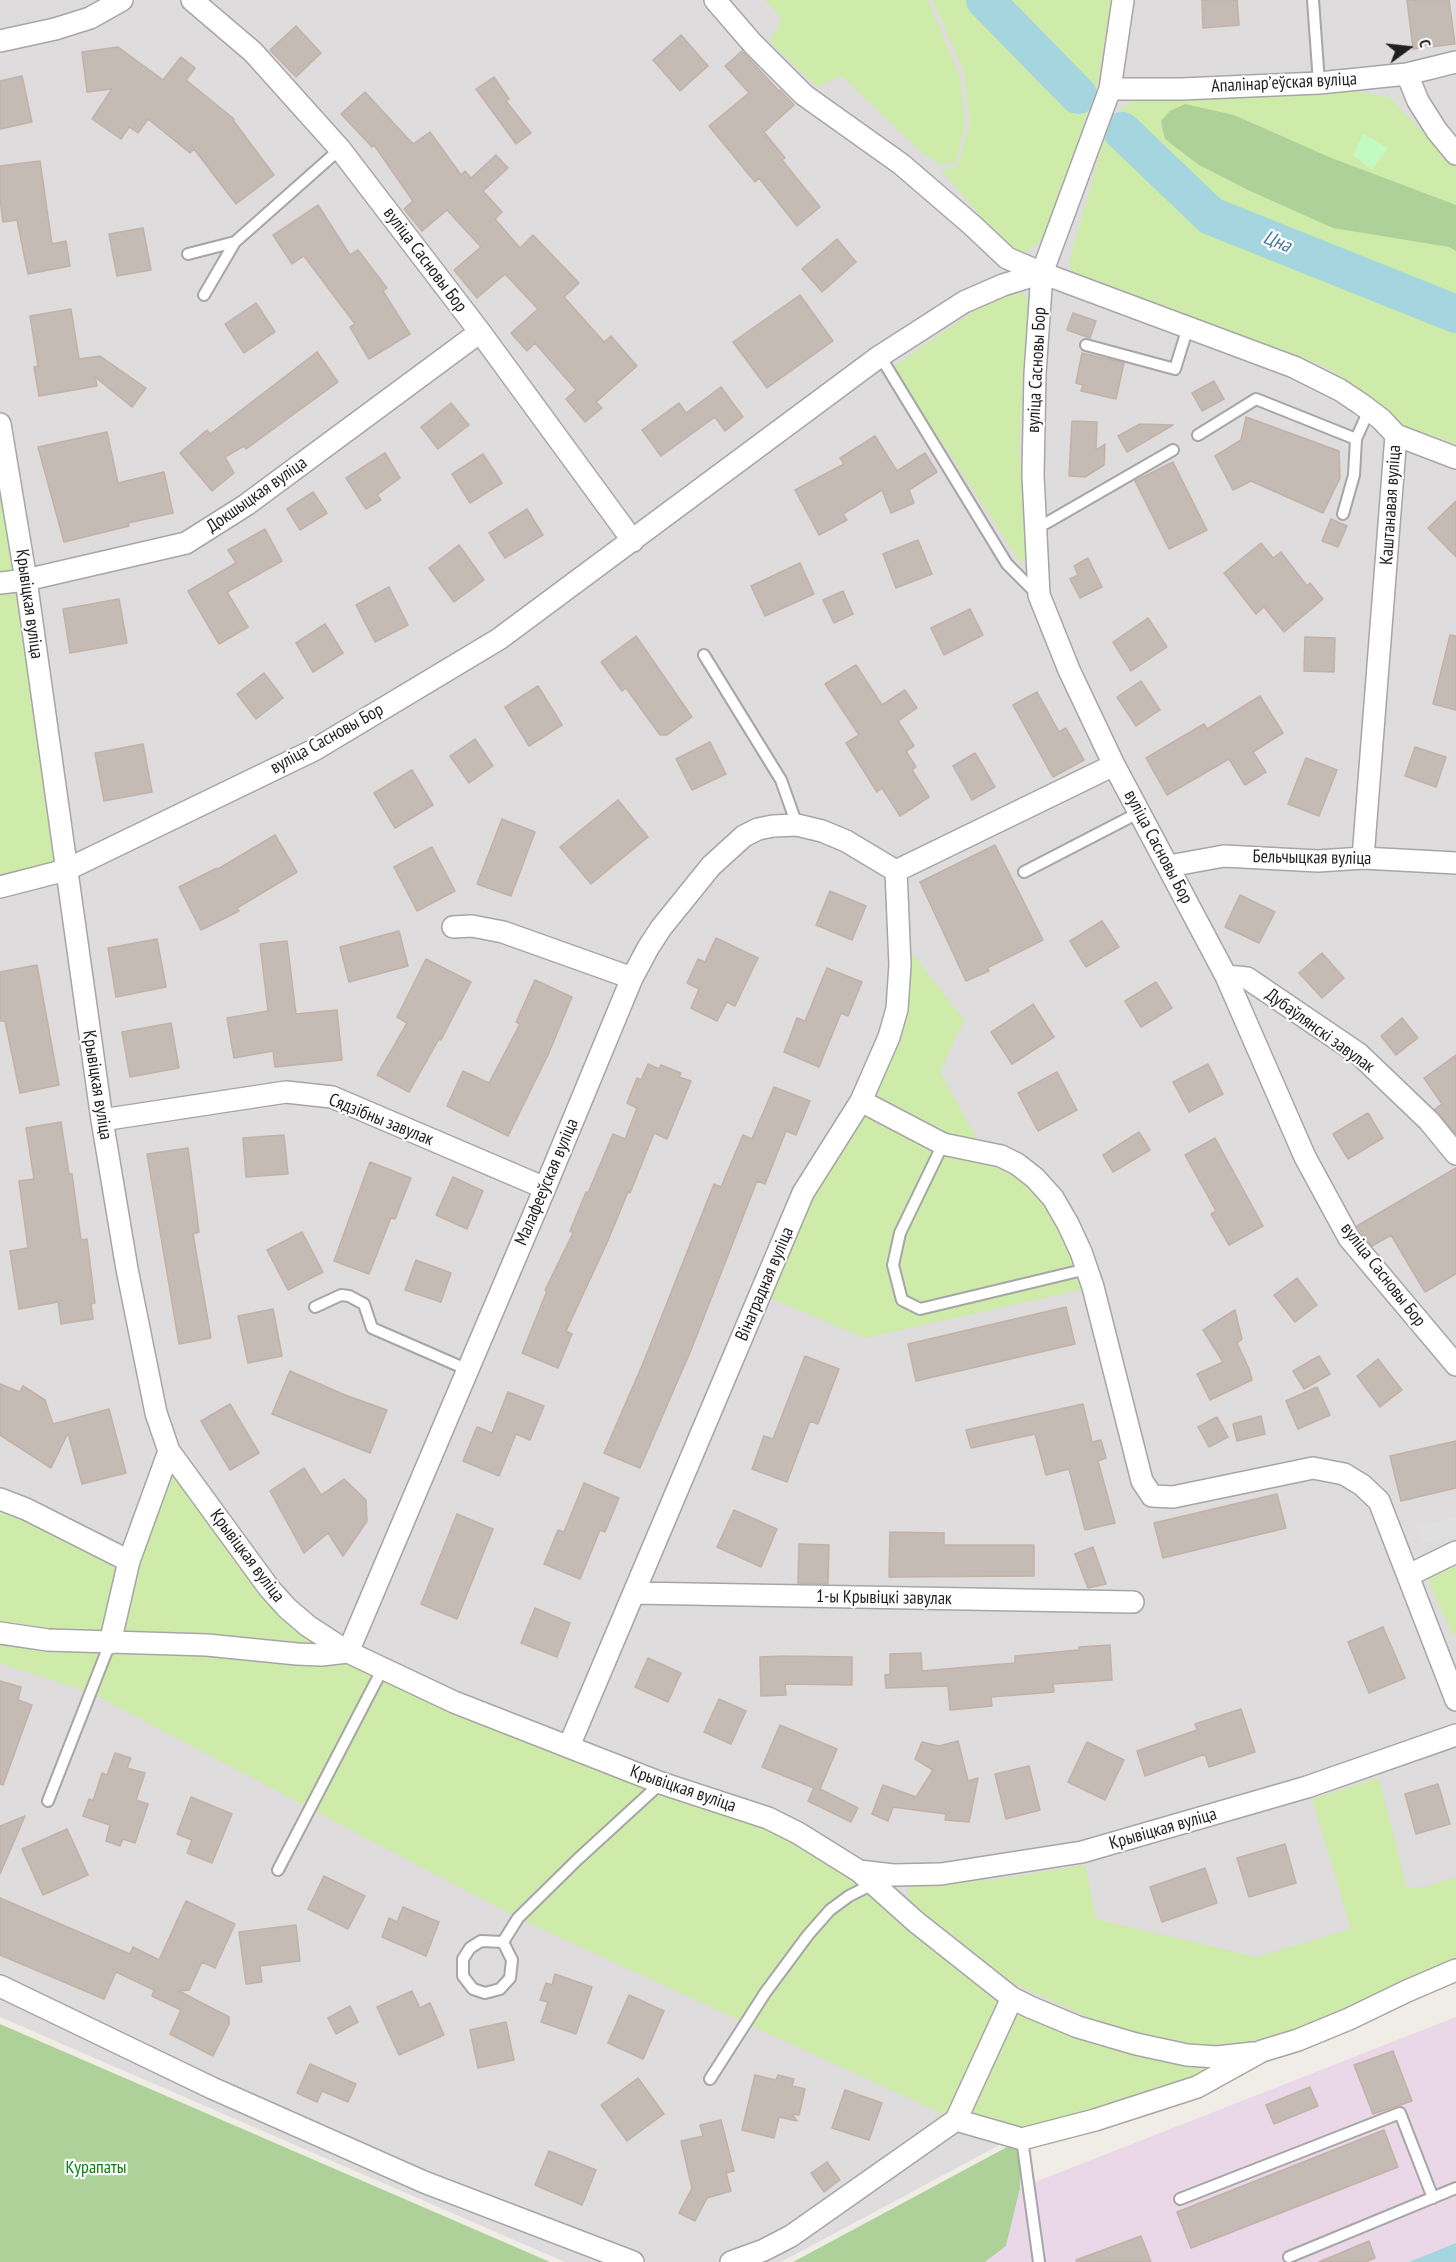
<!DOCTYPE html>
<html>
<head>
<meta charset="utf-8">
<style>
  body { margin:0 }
  #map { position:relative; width:1456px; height:2262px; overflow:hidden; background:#f0ece6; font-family:"PT Sans Narrow",sans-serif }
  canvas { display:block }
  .north { position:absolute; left:1378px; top:18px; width:60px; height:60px; -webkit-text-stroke:4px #fff; paint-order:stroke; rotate:75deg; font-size:16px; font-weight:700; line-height:24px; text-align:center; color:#1f1f1f }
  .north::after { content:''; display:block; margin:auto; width:21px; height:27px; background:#1f1f1f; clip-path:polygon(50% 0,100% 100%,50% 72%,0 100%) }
</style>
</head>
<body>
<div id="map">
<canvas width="1456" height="2262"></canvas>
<div class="north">С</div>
</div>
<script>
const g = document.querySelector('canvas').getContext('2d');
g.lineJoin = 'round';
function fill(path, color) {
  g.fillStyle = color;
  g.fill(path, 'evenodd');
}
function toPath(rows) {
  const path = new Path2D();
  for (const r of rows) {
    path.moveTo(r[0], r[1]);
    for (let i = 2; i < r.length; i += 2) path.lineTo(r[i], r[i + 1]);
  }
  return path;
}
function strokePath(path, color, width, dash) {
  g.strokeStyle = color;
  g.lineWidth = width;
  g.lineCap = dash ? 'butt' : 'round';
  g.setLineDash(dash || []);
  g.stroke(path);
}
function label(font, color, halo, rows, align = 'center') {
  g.font = font + ' "PT Sans Narrow",sans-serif';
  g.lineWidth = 4.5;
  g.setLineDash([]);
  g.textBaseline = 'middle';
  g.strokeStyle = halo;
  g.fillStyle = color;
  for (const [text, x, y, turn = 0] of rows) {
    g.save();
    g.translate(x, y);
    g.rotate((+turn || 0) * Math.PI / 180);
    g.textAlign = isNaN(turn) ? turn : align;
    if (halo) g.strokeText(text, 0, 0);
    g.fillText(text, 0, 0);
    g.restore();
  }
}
const residential = toPath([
  [0,0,1456,0,1456,1964,1346,2013,1020,2134,781,2262,565,2262,0,2017]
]);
const industrial = toPath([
  [1456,2017,1456,2262,985,2262,1006,2246,1020,2188]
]);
const grass = toPath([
  [765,0,928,0,960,77,965,124,956,163,939,164,920,151,842,76,817,87,770,42,782,19],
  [933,0,1111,0,1099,77,1071,163,1051,223,1041,241,1027,252,1009,250,941,170,958,166,970,124,965,75],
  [1348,90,1389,97,1456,166,1456,306,1216,212,1115,118,1122,109,1133,101,1146,99],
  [1112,130,1203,221,1456,323,1456,444,1408,428,1386,413,1372,398,1325,366,1082,286,1074,276,1069,262,1104,139],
  [1014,290,1024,294,1029,305,1031,318,1023,369,1019,449,1027,517,1026,556,1024,561,1020,562,893,367,972,312,1002,293],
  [0,424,66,870,0,887],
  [898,935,964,1020,940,1072,984,1152,1035,1178,1093,1287,865,1338,761,1294,889,1037],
  [169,1451,269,1588,348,1652,798,1833,1012,1998,1217,2057,1219,2077,1022,2139,956,2120,518,1918,91,1693,0,1663,0,1499,129,1561],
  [1456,1564,1456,1633,1452,1634,1428,1580],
  [1379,1778,1407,1888,1425,1887,1456,1877,1456,1961,1346,2010,1260,2042,1189,2047,1094,2020,1013,1983,916,1907,910,1900,907,1892,911,1885,921,1883,992,1880,1085,1865,1096,1919,1256,1957,1351,1929,1312,1799]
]);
const forest = toPath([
  [1185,104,1234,115,1329,157,1456,205,1456,251,1449,247,1333,228,1248,190,1199,165,1165,139,1161,121,1170,111],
  [0,2024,550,2262,0,2262],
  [1022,2139,1020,2188,1006,2246,985,2262,793,2262]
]);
const park = toPath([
  [1363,134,1388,148,1372,170,1353,155]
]);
const parking = toPath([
  [1456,1517,1456,1534,1421,1544,1417,1527]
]);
const water = toPath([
  [1456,2243,1456,2262,1409,2262]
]);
const river = toPath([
  [985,0,1078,95],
  [1122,131,1211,216,1456,314]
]);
const building = toPath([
  [1202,0,1237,0,1239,25,1203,28,1202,0],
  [1407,0,1449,0,1455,44,1413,49,1407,0],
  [296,26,321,53,296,77,270,50,296,26],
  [681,35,708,66,680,91,653,60,681,35],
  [118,47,163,80,181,57,195,68,186,80,234,119,233,120,274,175,236,204,194,149,190,153,148,119,138,133,129,127,121,139,92,119,112,89,87,92,82,52,118,47],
  [742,51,779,91,780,90,794,105,764,132,785,158,782,160,820,207,797,226,759,178,755,182,709,126,749,93,725,66,742,51],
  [22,76,32,122,0,129,0,81,22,76],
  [494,77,509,99,506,101,531,133,516,144,476,89,494,77],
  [365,92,413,144,430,132,461,175,465,171,471,178,496,155,508,168,483,191,502,212,495,219,520,248,533,235,579,283,564,297,604,342,611,336,637,366,596,402,602,408,585,422,566,399,576,390,535,343,527,351,511,333,538,309,505,274,477,298,454,270,481,247,447,210,422,231,404,209,413,201,374,145,372,147,341,114,365,92],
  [40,161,52,244,66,241,70,266,28,274,17,220,3,222,0,199,0,166,40,161],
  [318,205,350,255,358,250,387,288,383,291,410,334,369,359,350,327,355,324,304,256,292,264,273,235,318,205],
  [143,228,151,270,117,276,109,234,143,228],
  [837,239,856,262,822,292,802,269,837,239],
  [800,295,833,341,767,388,733,342,800,295],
  [256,303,275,332,244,353,225,324,256,303],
  [71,309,79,359,100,356,146,388,132,407,95,377,97,386,39,396,34,367,38,366,30,316,71,309],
  [1073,313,1096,321,1090,338,1067,330,1073,313],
  [317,352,338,382,246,449,244,446,225,457,234,473,212,491,180,453,207,430,210,434,317,352],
  [1082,353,1124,363,1116,399,1081,391,1083,385,1076,383,1082,353],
  [1214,381,1224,399,1202,411,1192,393,1214,381],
  [721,387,743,417,725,431,715,417,661,456,642,430,679,403,686,413,721,387],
  [451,403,469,425,438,449,421,427,451,403],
  [1246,417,1339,451,1340,478,1323,513,1251,481,1233,490,1215,456,1241,440,1246,417],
  [1072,421,1097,422,1096,450,1105,444,1104,465,1085,477,1069,476,1072,421],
  [1140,424,1173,425,1127,452,1118,436,1140,424],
  [107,432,118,483,164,472,173,513,128,523,129,526,64,542,38,447,107,432],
  [875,436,897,471,925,453,937,472,909,490,914,503,891,513,882,490,843,514,847,520,819,535,795,490,844,464,840,458,875,436],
  [385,453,400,478,377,495,381,500,366,509,346,478,385,453],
  [483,454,502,483,470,503,452,474,483,454],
  [1173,462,1207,530,1169,549,1135,481,1173,462],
  [313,492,327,513,300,530,287,509,313,492],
  [1456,501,1456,557,1428,528,1456,501],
  [527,509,543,535,505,558,489,533,527,509],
  [1331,519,1347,526,1338,547,1322,541,1331,519],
  [265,529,282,561,227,592,248,627,219,644,188,591,236,563,228,550,265,529],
  [918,540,932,574,896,588,883,554,918,540],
  [1261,543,1273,558,1281,552,1307,586,1310,583,1323,599,1284,632,1264,607,1256,614,1224,573,1261,543],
  [459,545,484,580,454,602,429,568,459,545],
  [1088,558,1102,587,1080,598,1070,579,1078,575,1074,566,1088,558],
  [800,563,814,594,765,616,751,586,800,563],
  [389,587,408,625,375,642,356,605,389,587],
  [843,591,853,614,834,623,823,600,843,591],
  [119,599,127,643,70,653,63,609,119,599],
  [970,609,983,635,944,655,931,628,970,609],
  [1148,618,1167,647,1131,671,1113,642,1148,618],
  [325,624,343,653,313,672,296,643,325,624],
  [1450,635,1456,636,1456,710,1433,704,1450,635],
  [636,636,692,717,667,735,660,735,626,688,622,691,601,662,636,636],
  [1305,637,1335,638,1334,672,1304,671,1305,637],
  [856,665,882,705,905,690,917,708,898,721,914,746,906,751,916,767,912,770,929,797,900,816,882,788,877,792,846,743,859,735,825,684,856,665],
  [264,673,283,698,256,719,237,694,264,673],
  [1141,681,1160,710,1136,726,1117,697,1141,681],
  [538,686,562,725,529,746,505,707,538,686],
  [1037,692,1059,732,1066,728,1084,760,1053,777,1013,705,1037,692],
  [1260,696,1283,733,1253,752,1266,772,1245,785,1229,759,1167,795,1146,758,1204,724,1207,729,1260,696],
  [475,739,493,766,469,783,450,756,475,739],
  [710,742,726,774,692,790,676,759,710,742],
  [143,744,152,792,104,801,95,753,143,744],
  [1415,747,1446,757,1436,787,1405,776,1415,747],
  [975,753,995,787,972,800,953,766,975,753],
  [1306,758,1337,770,1319,816,1288,804,1306,758],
  [412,770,433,805,395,828,374,793,412,770],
  [618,800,648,837,591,884,560,847,618,800],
  [502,819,535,832,511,896,477,884,502,819],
  [275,835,297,872,237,908,239,911,201,930,179,887,217,868,218,869,275,835],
  [995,845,1043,940,987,968,989,971,966,981,920,882,995,845],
  [432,847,455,891,417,911,394,867,432,847],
  [830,891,866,906,852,940,816,925,830,891],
  [1240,895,1275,912,1259,943,1225,927,1240,895],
  [1102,921,1119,947,1086,967,1070,941,1102,921],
  [399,931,408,966,349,982,340,947,399,931],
  [716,938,758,958,735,1006,727,1002,717,1021,691,1008,699,989,687,983,698,959,705,962,716,938],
  [157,939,166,987,116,997,108,948,157,939],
  [287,941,296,1014,337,1010,342,1060,275,1067,273,1051,234,1058,227,1018,268,1011,260,944,287,941],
  [1322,953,1344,978,1322,998,1299,973,1322,953],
  [426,959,471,982,441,1040,439,1039,409,1092,377,1075,407,1023,397,1017,426,959],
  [37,965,59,1085,20,1093,5,1021,0,1021,0,972,37,965],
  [827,968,862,982,848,1016,841,1013,819,1067,784,1052,797,1018,805,1021,827,968],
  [535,980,572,997,548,1055,508,1136,447,1106,463,1071,489,1083,520,1024,516,1022,535,980],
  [1156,982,1172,1008,1141,1027,1125,1001,1156,982],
  [1033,1004,1054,1037,1012,1064,991,1032,1033,1004],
  [1402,1018,1418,1038,1396,1055,1381,1036,1402,1018],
  [171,1023,179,1068,130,1077,122,1032,171,1023],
  [1456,1055,1456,1134,1435,1109,1442,1104,1424,1078,1456,1055],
  [648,1064,659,1069,661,1065,681,1073,679,1077,691,1081,667,1139,654,1133,630,1193,628,1192,606,1245,566,1331,572,1334,558,1368,522,1353,547,1291,545,1290,573,1233,570,1231,586,1192,588,1193,613,1134,625,1139,637,1108,627,1103,637,1078,641,1080,648,1064],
  [1208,1064,1223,1094,1189,1112,1173,1082,1208,1064],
  [1057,1072,1077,1110,1038,1131,1018,1093,1057,1072],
  [774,1087,810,1101,796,1135,786,1131,765,1184,757,1181,691,1350,640,1468,604,1453,644,1361,714,1184,721,1187,743,1135,752,1139,774,1087],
  [1368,1113,1383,1138,1348,1159,1333,1134,1368,1113],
  [61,1122,69,1174,72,1174,81,1240,87,1239,95,1303,91,1304,93,1319,61,1324,58,1302,19,1309,10,1251,28,1248,19,1181,34,1179,26,1128,61,1122],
  [1139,1132,1150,1150,1113,1172,1103,1155,1139,1132],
  [284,1135,288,1174,246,1177,243,1138,284,1135],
  [1215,1138,1263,1226,1229,1245,1211,1214,1216,1211,1185,1155,1215,1138],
  [188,1148,199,1232,193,1234,211,1338,179,1344,147,1154,188,1148],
  [370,1162,411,1178,395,1219,391,1218,369,1274,334,1261,370,1162],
  [1456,1168,1456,1274,1425,1292,1391,1235,1372,1246,1357,1226,1456,1168],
  [453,1177,483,1191,467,1229,436,1215,453,1177],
  [302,1232,323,1272,288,1290,267,1250,302,1232],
  [416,1260,451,1273,441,1302,405,1290,416,1260],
  [1297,1278,1317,1305,1295,1322,1274,1295,1297,1278],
  [1066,1307,1075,1344,916,1381,908,1344,1066,1307],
  [273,1309,282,1356,248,1363,238,1316,273,1309],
  [1235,1310,1242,1339,1237,1343,1249,1369,1252,1380,1210,1400,1197,1374,1223,1362,1203,1330,1235,1310],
  [805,1356,839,1369,818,1424,810,1421,787,1482,752,1469,764,1436,773,1439,805,1356],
  [1319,1356,1330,1374,1304,1389,1293,1371,1319,1356],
  [1378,1359,1402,1390,1380,1407,1357,1376,1378,1359],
  [290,1371,345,1395,387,1410,370,1453,272,1414,290,1371],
  [0,1384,20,1392,23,1386,45,1400,53,1424,109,1409,126,1473,82,1484,68,1433,51,1468,0,1435,0,1384],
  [1317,1387,1330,1415,1298,1429,1286,1401,1317,1387],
  [508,1392,544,1406,530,1440,516,1434,499,1476,463,1461,477,1427,492,1433,508,1392],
  [230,1404,259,1453,230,1470,201,1421,230,1404],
  [1083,1404,1092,1442,1101,1440,1106,1458,1098,1461,1115,1523,1085,1530,1069,1469,1046,1475,1035,1434,971,1448,966,1430,1083,1404],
  [1261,1416,1265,1434,1237,1441,1233,1424,1261,1416],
  [1217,1417,1228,1437,1209,1447,1198,1427,1217,1417],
  [1456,1441,1456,1488,1401,1501,1390,1456,1456,1441],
  [304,1468,321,1495,344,1479,366,1500,367,1521,343,1556,328,1533,304,1553,270,1491,304,1468],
  [584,1483,619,1498,605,1532,600,1530,580,1579,544,1564,558,1530,564,1532,584,1483],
  [1277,1494,1286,1528,1163,1558,1154,1523,1277,1494],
  [734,1510,777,1529,761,1567,717,1547,734,1510],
  [457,1514,493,1529,457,1619,421,1604,457,1514],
  [890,1532,944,1533,944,1545,1034,1545,1034,1576,889,1577,890,1532],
  [799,1544,829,1545,828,1584,798,1583,799,1544],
  [1093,1547,1106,1584,1088,1588,1075,1554,1093,1547],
  [535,1608,570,1623,557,1657,521,1643,535,1608],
  [1383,1627,1405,1678,1369,1693,1348,1642,1383,1627],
  [1110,1645,1112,1680,1053,1684,1054,1692,991,1697,992,1706,950,1710,948,1686,886,1688,885,1675,890,1674,890,1654,921,1653,922,1671,1015,1663,1015,1656,1079,1650,1079,1647,1110,1645],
  [785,1656,852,1657,852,1685,785,1684,786,1695,761,1696,760,1657,785,1656],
  [648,1658,681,1673,668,1702,635,1687,648,1658],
  [0,1681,21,1687,18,1700,32,1705,3,1785,0,1784,0,1681],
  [719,1699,746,1711,731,1744,704,1732,719,1699],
  [1241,1709,1255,1752,1209,1767,1205,1754,1145,1776,1137,1751,1197,1730,1195,1724,1241,1709],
  [780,1725,837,1749,820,1789,858,1808,851,1822,808,1801,814,1788,762,1767,780,1725],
  [958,1741,968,1781,978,1778,969,1822,945,1820,946,1814,893,1807,888,1821,872,1814,883,1785,916,1797,933,1770,915,1759,922,1742,939,1746,958,1741],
  [1087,1742,1124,1760,1105,1800,1068,1782,1087,1742],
  [115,1753,131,1758,127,1768,145,1773,136,1800,148,1804,135,1843,123,1839,120,1846,106,1841,110,1825,83,1816,89,1799,93,1801,102,1773,107,1775,115,1753],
  [1029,1766,1040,1810,1006,1819,995,1774,1029,1766],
  [1438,1784,1450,1824,1416,1834,1405,1794,1438,1784],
  [191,1797,232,1814,212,1863,187,1853,192,1840,177,1834,191,1797],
  [25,1816,0,1874,0,1826,25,1816],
  [67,1829,88,1875,43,1895,22,1849,67,1829],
  [1285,1844,1296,1883,1249,1897,1237,1858,1285,1844],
  [1205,1868,1217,1903,1162,1922,1150,1887,1205,1868],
  [324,1876,365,1896,348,1929,308,1909,324,1876],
  [0,1898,130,1954,133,1947,159,1960,186,1901,235,1924,215,1968,202,1962,189,1990,179,1991,229,2017,229,2024,213,2056,170,2034,181,2010,152,1996,154,1990,116,1972,104,1999,0,1955,0,1898],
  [403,1907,439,1922,426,1956,382,1937,389,1918,397,1922,403,1907],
  [296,1925,300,1961,260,1966,262,1982,246,1984,239,1932,296,1925],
  [555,1974,592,1987,576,2034,541,2022,548,2002,540,2000,546,1983,552,1985,555,1974],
  [412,1991,420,2008,430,2003,444,2035,399,2055,377,2007,412,1991],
  [629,1995,664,2011,643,2059,608,2043,629,1995],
  [350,2006,358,2022,336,2034,328,2018,350,2006],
  [506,2022,514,2060,478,2068,470,2030,506,2022],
  [1393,2051,1412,2101,1373,2114,1354,2065,1393,2051],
  [310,2064,356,2084,348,2102,322,2091,317,2102,297,2093,310,2064],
  [755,2075,776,2080,778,2075,794,2079,792,2086,805,2089,799,2115,792,2114,797,2121,779,2117,774,2138,742,2130,755,2075],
  [638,2078,664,2114,627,2141,601,2105,638,2078],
  [1310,2087,1318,2106,1274,2124,1266,2105,1310,2087],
  [845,2090,882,2103,869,2140,832,2128,845,2090],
  [721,2120,734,2171,726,2173,731,2191,707,2198,695,2221,679,2213,692,2188,681,2141,703,2136,700,2125,721,2120],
  [1384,2130,1398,2167,1191,2248,1177,2212,1384,2130],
  [549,2151,596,2170,582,2205,535,2185,549,2151],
  [827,2162,840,2180,824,2192,811,2173,827,2162],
  [1141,2236,1151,2262,1077,2262,1076,2260,1141,2236],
  [1369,2241,1375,2258,1365,2262,1319,2262,1369,2241]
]);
const lane = toPath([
  [1313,0,1319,83],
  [188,254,235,242],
  [204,295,235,242,340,149],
  [1086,345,1175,369,1188,327],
  [880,356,1007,564,1038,595],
  [1198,435,1256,399,1356,439,1354,475,1343,514],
  [1356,439,1369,410],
  [1036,529,1173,450],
  [704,655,781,780,797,825],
  [1024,872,1140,812],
  [943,1144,900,1233,893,1265,902,1300,920,1309,1087,1269],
  [315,1307,341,1295,349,1296,364,1304,372,1328,466,1369],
  [48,1801,110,1643],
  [278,1870,383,1668],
  [503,1942,481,1941,470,1948,463,1959,463,1976,473,1989,485,1993,500,1989,510,1978,512,1960,503,1942,518,1918,578,1859,661,1783],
  [710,2079,765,1993,808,1935,830,1910,849,1896,873,1884],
  [1022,2139,1039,2262],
  [1180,2199,1400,2113,1433,2198],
  [1289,2257,1456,2188]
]);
const street = toPath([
  [192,0,253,52,340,149,480,332,633,541],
  [715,0,753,44,804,95,901,164,972,225,1007,258,1042,273,1294,367,1340,390,1361,404,1381,419,1396,435,1363,858],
  [1123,0,1110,89,1042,273,1035,374,1033,475,1039,595,1069,670,1114,765,1226,976,1305,1157,1349,1238,1456,1365],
  [0,41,55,29,90,18,122,0],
  [1407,74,1418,101,1437,131,1456,154],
  [1110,89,1182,89,1319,83,1407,74,1456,62],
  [0,424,26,580,102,1120,127,1269,156,1413,169,1451,269,1588,287,1608,308,1626,348,1652,454,1702,661,1783,768,1818,798,1833,859,1871,893,1875,941,1874,1082,1852,1307,1787,1456,1735],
  [1396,435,1456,458],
  [0,583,26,580,186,543,246,505,480,332],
  [1169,866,1224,856,1318,861,1363,858,1456,863],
  [896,871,1114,765],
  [0,887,66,870,314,750,499,639,880,356,964,302,1003,285,1042,273],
  [453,927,472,926,503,932,632,978],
  [1226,976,1247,978,1359,1054,1429,1121,1456,1154],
  [861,1101,943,1144,1001,1156,1017,1164,1035,1178,1053,1198,1068,1224,1081,1252,1093,1287,1142,1481,1152,1496,1173,1497,1313,1468,1344,1474,1362,1485,1379,1501,1456,1700],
  [102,1120,286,1092,332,1097,545,1188],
  [0,1499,26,1509,129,1561],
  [1409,1575,1456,1552],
  [635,1593,1133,1602],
  [0,1633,48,1640,207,1645,297,1654,321,1655,348,1652],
  [110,1643,129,1561,169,1451],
  [348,1652,545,1188,632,978,648,948,661,928,711,866,744,836,758,829,773,826,797,825,822,831,846,841,896,871,900,965,897,1009,889,1037,861,1101,803,1193,569,1746],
  [859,1871,916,1922,1012,1998,1030,2007,1078,2027,1136,2044,1187,2055,1217,2057,1253,2053],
  [0,1986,212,2088,424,2182,633,2262],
  [956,2120,1022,2139,1095,2120,1197,2087,1262,2051,1298,2040,1349,2019,1407,1991,1456,1970],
  [731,2262,764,2250,791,2236,956,2120,1012,1998]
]);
const streetNames = [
  ["Апалінарʼеўская вуліца",1284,83,-3],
  ["вуліца Сасновы Бор",425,260,53],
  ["вуліца Сасновы Бор",1037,370,-87],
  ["Докшыцкая вуліца",257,495,-35],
  ["Каштанавая вуліца",1391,505,-86],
  ["Крывіцкая вуліца",29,604,82],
  ["вуліца Сасновы Бор",327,739,-29],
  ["вуліца Сасновы Бор",1158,847,62],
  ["Бельчыцкая вуліца",1312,858,1],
  ["Дубаўлянскі завулак",1320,1031,36],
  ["Крывіцкая вуліца",97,1085,81],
  ["Сядзібны завулак",381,1120,22],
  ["Малафееўская вуліца",547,1182,-67],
  ["вуліца Сасновы Бор",1383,1275,52],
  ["Вінаградная вуліца",765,1284,-67],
  ["Крывіцкая вуліца",247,1556,53],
  ["1-ы Крывіцкі завулак",884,1598,1],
  ["Крывіцкая вуліца",683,1789,19],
  ["Крывіцкая вуліца",1163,1829,-16]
];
const parkNames = [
  ["Курапаты",96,2168]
];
const waterNames = [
  ["Цна",1277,242,22]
];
fill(residential, '#dedcdc');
fill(industrial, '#ead7e8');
fill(grass, '#cfebaa');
fill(forest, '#aed199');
fill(park, '#c2fbc2');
fill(parking, '#dfdfdf');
fill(water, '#a5d6df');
strokePath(river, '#a5d6df', 38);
fill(building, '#c5bbb5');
strokePath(building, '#c3b1a7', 1.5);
strokePath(lane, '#a6a6a6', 14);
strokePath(street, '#a6a6a6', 24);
strokePath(lane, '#fff', 10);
strokePath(street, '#fff', 21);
label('18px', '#1f1f1f', '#fff', streetNames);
label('18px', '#09820a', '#fff', parkNames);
label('italic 20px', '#4379a2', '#fff', waterNames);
</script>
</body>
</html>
